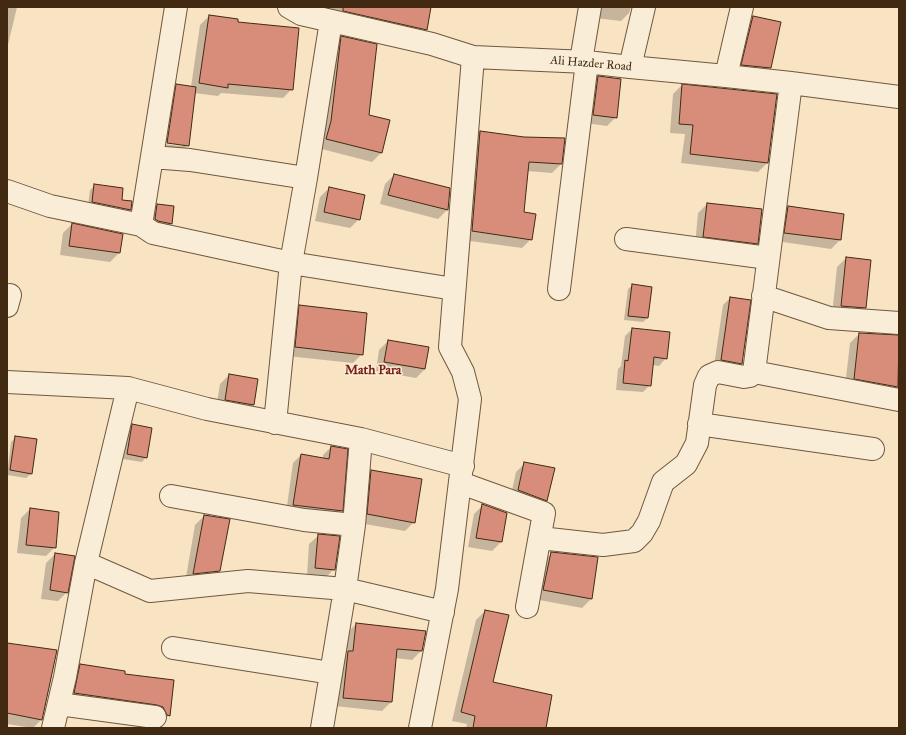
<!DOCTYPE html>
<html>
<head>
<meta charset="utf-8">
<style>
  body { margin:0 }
  #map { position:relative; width:906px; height:735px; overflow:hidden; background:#f8e3c3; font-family:"IM FELL Great Primer",serif }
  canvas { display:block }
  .frame { position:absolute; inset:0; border:8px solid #412a11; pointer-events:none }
</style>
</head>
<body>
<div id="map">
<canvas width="906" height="735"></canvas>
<div class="frame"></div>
</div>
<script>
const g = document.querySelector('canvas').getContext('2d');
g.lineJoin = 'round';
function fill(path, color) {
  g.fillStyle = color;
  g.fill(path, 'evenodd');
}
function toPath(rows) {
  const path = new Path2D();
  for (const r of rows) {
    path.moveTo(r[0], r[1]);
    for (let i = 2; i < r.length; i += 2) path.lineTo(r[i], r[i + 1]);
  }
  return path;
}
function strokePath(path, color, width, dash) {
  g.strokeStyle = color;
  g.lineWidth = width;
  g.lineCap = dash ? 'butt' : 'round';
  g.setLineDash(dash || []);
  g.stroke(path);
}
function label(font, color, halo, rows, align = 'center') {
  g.font = font + ' "IM FELL Great Primer",serif';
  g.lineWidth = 3;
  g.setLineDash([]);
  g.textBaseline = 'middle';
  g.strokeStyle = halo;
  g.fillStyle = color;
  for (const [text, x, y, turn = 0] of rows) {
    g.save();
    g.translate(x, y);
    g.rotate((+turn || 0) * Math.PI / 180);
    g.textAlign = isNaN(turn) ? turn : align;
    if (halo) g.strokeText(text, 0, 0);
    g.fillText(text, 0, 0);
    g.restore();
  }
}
const shadow = toPath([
  [7,7,17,7,7,49],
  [316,7,430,7,426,29,417,38],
  [592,7,631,7,629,13,621,21,595,18],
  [209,16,237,23,292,89,283,98,221,93,218,96,194,93,188,145,179,154,159,152,168,94,177,85,191,87,200,25],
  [162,142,182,144,182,146,162,144],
  [753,17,770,68,761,77,733,74,744,26],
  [342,37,368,115,389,121,381,153,372,162,318,148,333,46],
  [598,77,616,117,607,126,585,123,589,86],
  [682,85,767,163,758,172,681,163,685,134,670,133,673,94],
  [480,132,561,164,552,173,527,171,522,213,531,239,522,248,463,240,471,142],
  [394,175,449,189,447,210,438,219,380,204,385,184],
  [95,185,130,210,125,214,88,206,90,190],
  [329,188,359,219,350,228,315,221,320,197],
  [707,204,757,244,748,253,695,246,698,213],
  [157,205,173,207,171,224,167,228,151,224,153,210],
  [788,207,840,240,831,249,776,241,779,216],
  [72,224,122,235,119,253,110,262,60,255,63,233],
  [846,258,865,308,856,317,832,315,837,267],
  [633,285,651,288,647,318,643,322,624,320,628,289],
  [730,298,741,364,735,370,714,366,723,305],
  [300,306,362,354,353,363,287,356,291,315],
  [632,329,666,358,659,366,652,365,650,385,643,392,616,390,618,369,621,366,625,336],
  [859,334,899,336,899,367,897,387,888,396,845,387,850,343],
  [388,341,425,369,416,378,376,371,379,350],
  [229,375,257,380,253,405,244,414,216,409,220,384],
  [132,425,146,457,142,462,123,459,128,430],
  [16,437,31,474,26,478,7,475,11,442],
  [331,447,347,450,342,511,334,519,286,513,293,463,301,455,323,459,323,455],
  [525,463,546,500,537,509,510,499,516,472],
  [371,471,414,522,405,531,359,523,362,480],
  [483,505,506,514,501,542,492,551,468,547,474,514],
  [30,509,55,547,46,556,17,553,21,518],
  [204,516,219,571,210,580,185,583,195,525],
  [319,535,334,569,325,578,307,576,309,544],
  [552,553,591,599,582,608,534,599,543,562],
  [55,554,67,592,58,601,41,599,46,563],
  [485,611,492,683,545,728,466,728,467,724,452,721,476,620],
  [356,624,421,651,412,660,395,658,391,702,382,711,335,706,347,633],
  [7,644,56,651,41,720,33,728,7,724],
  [80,666,124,675,173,681,169,715,160,724,66,702,71,675]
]);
const building = toPath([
  [343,7,431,7,427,30,343,11,343,7],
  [209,15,238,19,238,22,299,28,293,90,228,84,228,88,199,83,209,15],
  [753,16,781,22,771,68,741,65,753,16],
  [341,36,377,44,369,115,390,120,382,153,326,139,331,121,341,36],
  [598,76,621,79,617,118,593,115,598,76],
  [176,84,196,87,189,146,167,143,176,84],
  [682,84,777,94,768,163,690,154,693,125,679,124,682,84],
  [480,131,524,137,565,138,562,164,529,162,524,212,536,214,532,240,472,231,480,131],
  [394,174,450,188,448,210,388,195,394,174],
  [94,184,123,188,122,200,132,201,131,210,92,202,94,184],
  [329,187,365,195,360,220,324,212,329,187],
  [707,203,762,209,758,244,703,237,707,203],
  [157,204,174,206,172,224,158,221,155,219,157,204],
  [788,206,844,214,841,240,784,233,788,206],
  [72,223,123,234,120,253,69,246,72,223],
  [846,257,871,260,866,308,841,306,846,257],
  [632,284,652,287,648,318,628,316,632,284],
  [730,297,751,300,742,364,721,360,730,297],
  [299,305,367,313,363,355,295,347,299,305],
  [632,328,670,332,667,359,654,357,651,386,623,383,625,360,628,361,632,328],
  [859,333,899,335,898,387,854,379,859,333],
  [388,340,429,347,425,369,384,362,388,340],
  [229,374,258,379,254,405,225,400,229,374],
  [132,424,152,428,147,458,127,454,132,424],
  [15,436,37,439,32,474,10,470,15,436],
  [331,446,348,449,343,511,293,505,301,454,329,459,331,446],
  [524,462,555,468,547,501,518,490,524,462],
  [371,470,422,479,415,523,367,514,371,470],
  [482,504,507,513,502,542,476,538,482,504],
  [30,508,59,512,56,548,26,545,30,508],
  [204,515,230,519,220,571,193,574,204,515],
  [318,534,340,536,335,570,315,568,318,534],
  [551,552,598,557,592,599,543,590,551,552],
  [55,553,75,556,68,593,50,590,55,553],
  [485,610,509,615,493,682,552,695,546,728,473,728,475,716,461,712,485,610],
  [356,623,426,631,422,651,397,649,392,702,343,698,348,651,353,651,356,623],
  [7,643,57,650,42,720,7,713,7,643],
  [80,664,125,671,125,674,174,680,170,716,167,715,163,707,157,705,74,693,80,664]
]);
const minor = toPath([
  [289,7,301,14,432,44,473,57,587,62,630,67,726,76,791,83,899,97],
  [581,61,590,7],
  [630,67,644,7],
  [726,76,742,7],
  [152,157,190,160,306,178,291,263,275,423],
  [306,178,331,21],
  [7,191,50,206,141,225,176,7],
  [141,225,153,233,291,263,454,289],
  [626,239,768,258],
  [559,289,587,62],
  [763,296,829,318,899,323],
  [7,306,10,295],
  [754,372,899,400],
  [7,382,128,388,207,409,361,439,463,466],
  [699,424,873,449],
  [461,483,544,513,527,607],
  [171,496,304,520,354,525],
  [540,538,603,545,634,541,642,533,649,521,663,482,686,464,697,443,705,385,709,376,718,372,744,377,750,376,754,372,791,83],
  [86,563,150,591,248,581,345,589,443,612],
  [173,648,331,673],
  [59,704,155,717],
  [53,728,65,677,86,563,128,388],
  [322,728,345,589,354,525,361,439],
  [420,728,447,589,470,399,463,372,450,347,473,57]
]);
const streetNames = [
  ["Ali Hazder Road",591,64,5]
];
const neighbourhoodNames = [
  ["Math Para",373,371]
];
fill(shadow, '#0003');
fill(building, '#d88d7b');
strokePath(building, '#412a11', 1);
strokePath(minor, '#6f583e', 24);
strokePath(minor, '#faedd8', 22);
label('12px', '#412a11', '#faedd8', streetNames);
label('bold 13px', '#7a1f14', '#faedd8', neighbourhoodNames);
</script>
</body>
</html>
